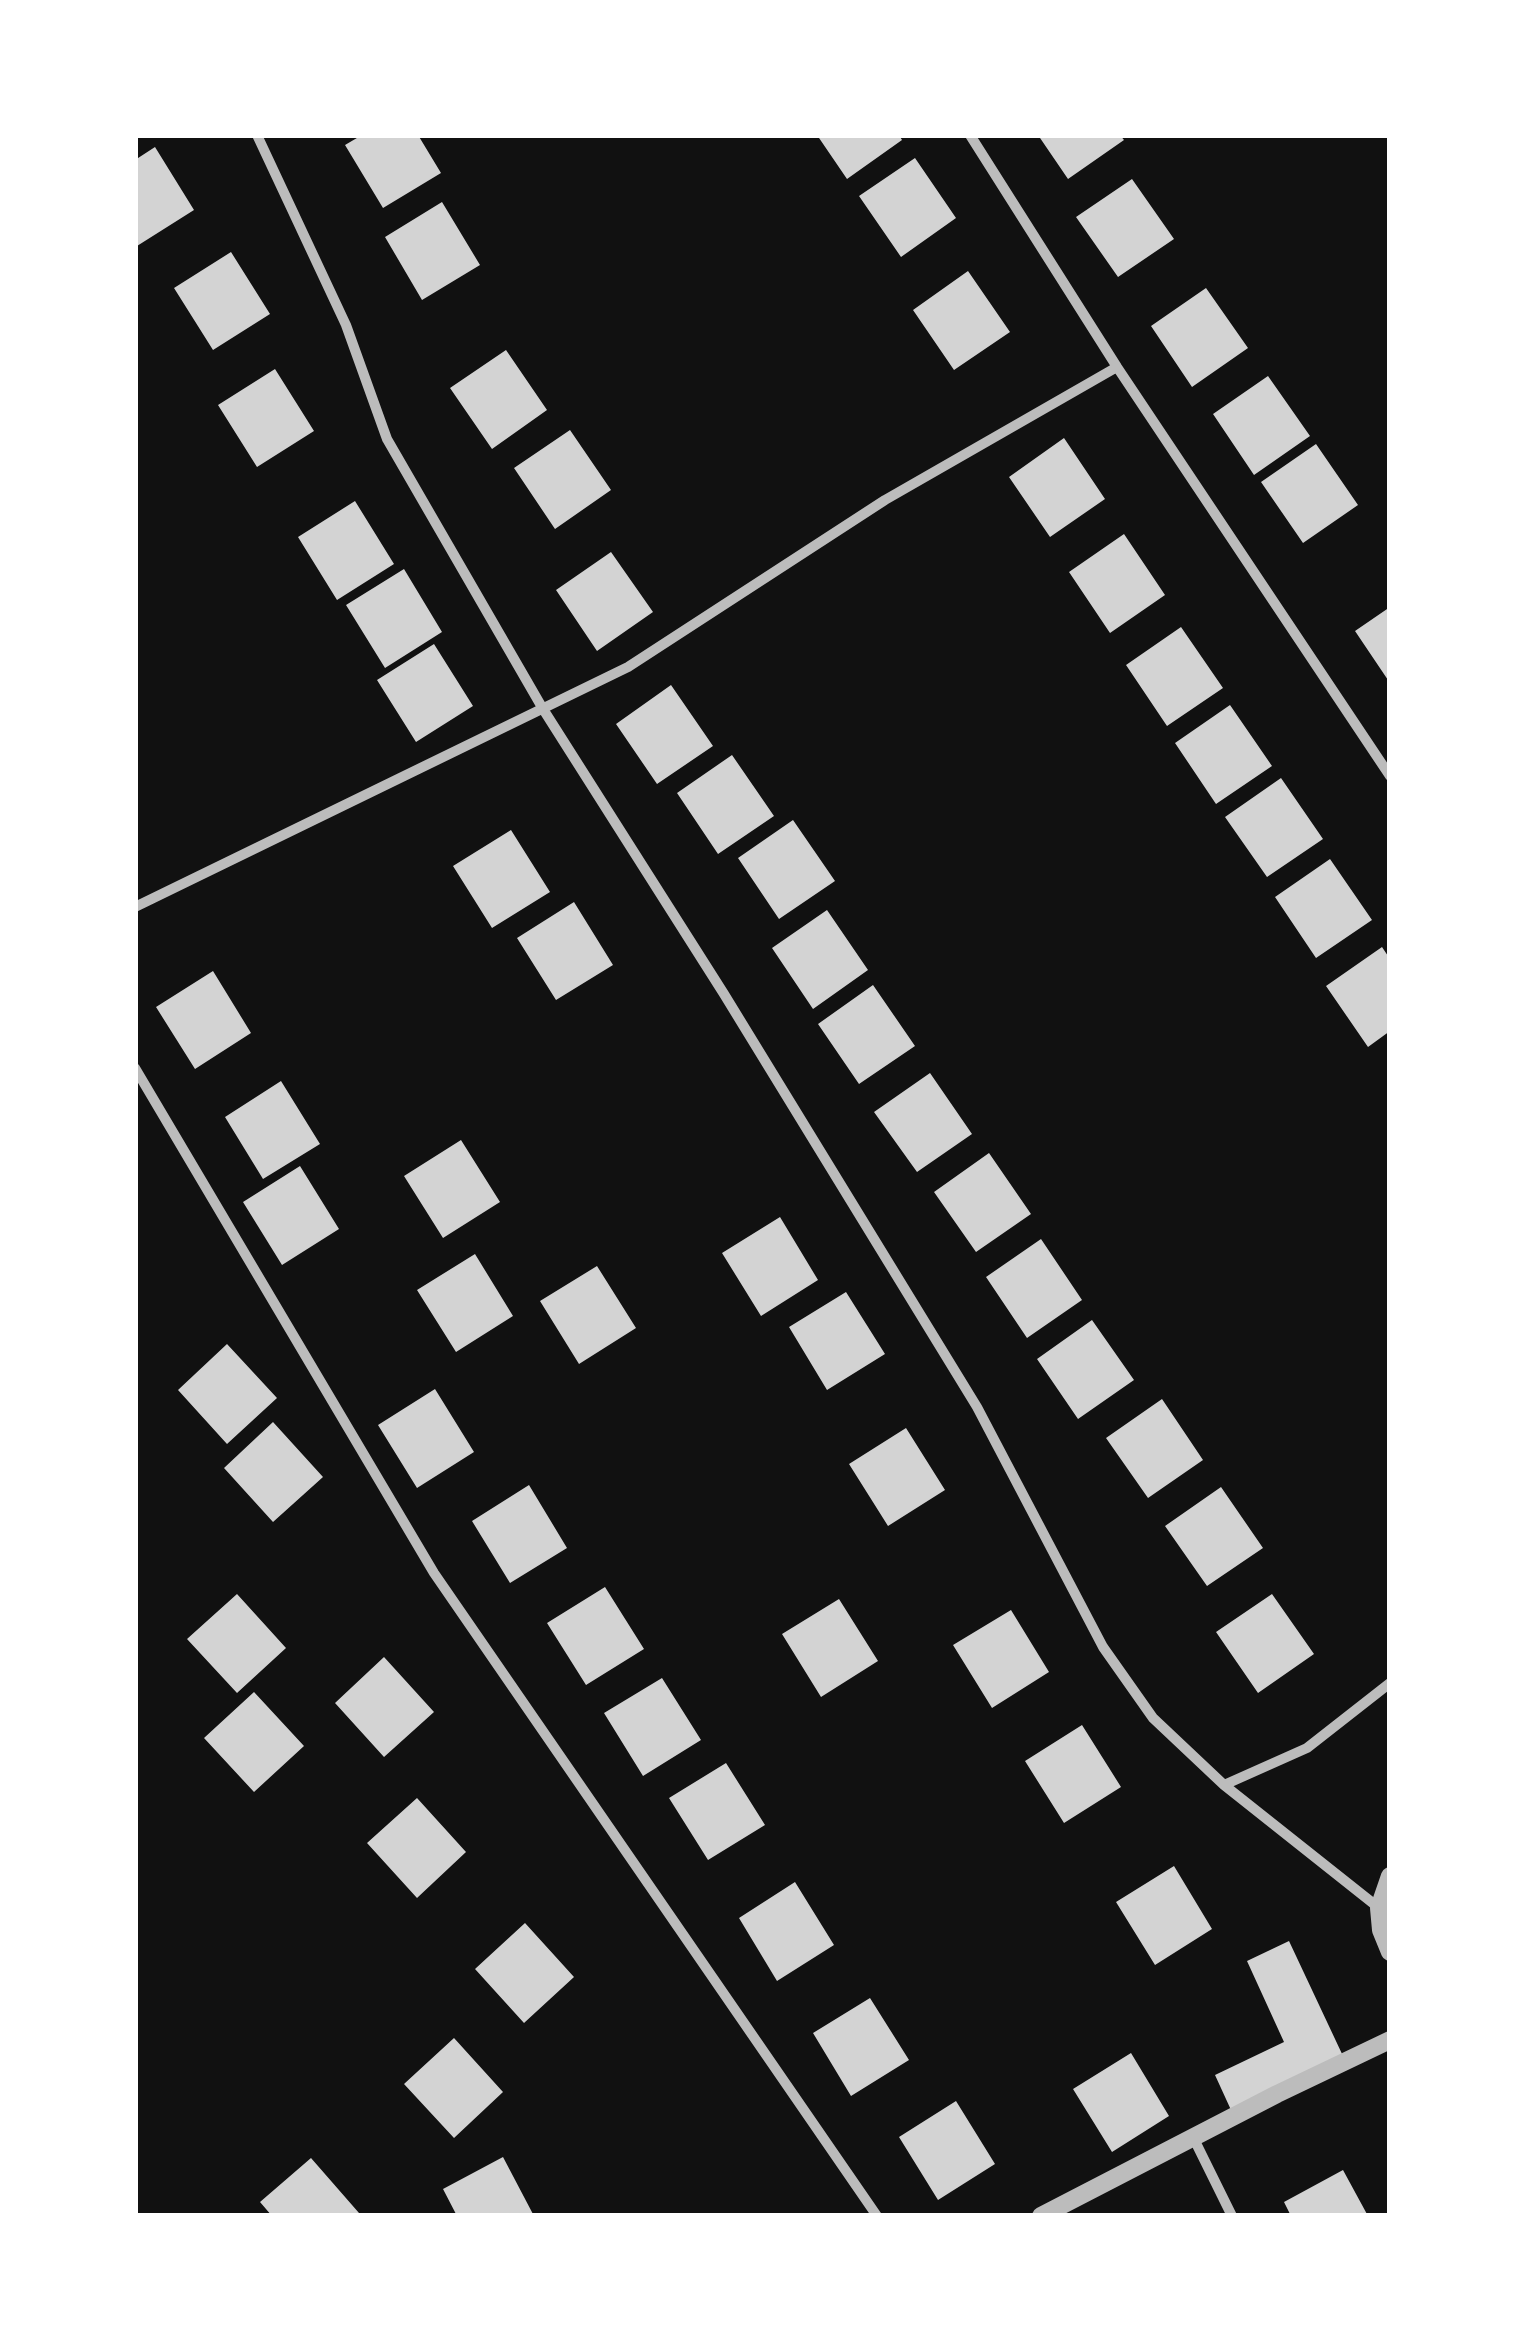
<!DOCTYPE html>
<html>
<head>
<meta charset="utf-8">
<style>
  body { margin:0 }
  #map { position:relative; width:1525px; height:2351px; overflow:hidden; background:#111; font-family:"Alegreya Sans",sans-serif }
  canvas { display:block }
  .frame { position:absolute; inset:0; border:138px solid #fff; pointer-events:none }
</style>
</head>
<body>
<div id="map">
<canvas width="1525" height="2351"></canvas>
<div class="frame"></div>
</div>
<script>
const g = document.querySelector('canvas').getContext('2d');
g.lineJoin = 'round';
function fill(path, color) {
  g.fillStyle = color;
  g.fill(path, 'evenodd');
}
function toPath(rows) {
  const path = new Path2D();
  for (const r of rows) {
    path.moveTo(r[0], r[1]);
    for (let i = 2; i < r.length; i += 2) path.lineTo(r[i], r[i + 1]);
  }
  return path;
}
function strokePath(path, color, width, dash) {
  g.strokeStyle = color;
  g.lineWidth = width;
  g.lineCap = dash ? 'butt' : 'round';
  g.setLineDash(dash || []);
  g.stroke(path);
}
const building = toPath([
  [362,135,418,135,441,173,383,208,345,145],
  [817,135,899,135,902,140,847,179],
  [1038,135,1120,135,1124,140,1068,179],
  [155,147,194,210,137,246,135,160],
  [915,158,956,218,901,257,859,196],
  [1132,179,1174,239,1118,277,1076,217],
  [442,202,480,265,422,300,385,237],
  [231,252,270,314,213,350,174,288],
  [968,271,1010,332,954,370,913,310],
  [1206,288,1248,348,1192,387,1151,326],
  [506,350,547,410,492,449,450,388],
  [275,369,314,431,257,467,218,405],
  [1268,376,1310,436,1254,475,1213,414],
  [570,430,611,490,555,529,514,468],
  [1064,438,1105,499,1050,537,1009,477],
  [1316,444,1358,505,1303,543,1261,482],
  [355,501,394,564,337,600,298,537],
  [1124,534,1165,595,1110,633,1069,572],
  [611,552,653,612,597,651,556,590],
  [404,569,442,632,385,668,346,605],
  [1390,607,1390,683,1355,631],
  [1181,627,1223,688,1167,726,1126,665],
  [434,644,473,706,416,742,377,680],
  [671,685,713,746,657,784,616,724],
  [1230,705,1272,766,1216,804,1175,743],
  [732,755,774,816,718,854,677,793],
  [1281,778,1323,839,1267,877,1225,817],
  [793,820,835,881,779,919,738,858],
  [511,830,550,892,492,928,453,866],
  [1330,859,1372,920,1316,958,1275,897],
  [574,902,613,965,556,1000,517,938],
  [827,910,868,970,813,1009,772,948],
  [1382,947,1390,959,1390,1031,1368,1047,1326,986],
  [213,971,251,1033,195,1069,156,1007],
  [873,985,915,1046,859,1084,818,1024],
  [930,1073,972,1134,917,1172,874,1112],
  [281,1081,320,1144,263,1179,225,1117],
  [461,1140,500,1202,443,1238,404,1176],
  [989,1153,1031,1214,976,1252,934,1192],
  [300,1166,339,1229,282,1265,243,1202],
  [780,1217,818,1280,761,1316,722,1253],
  [1041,1239,1082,1300,1027,1338,986,1277],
  [475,1254,513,1316,456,1352,417,1290],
  [597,1266,636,1328,579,1364,540,1301],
  [846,1292,885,1354,827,1390,789,1327],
  [1092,1320,1134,1380,1078,1419,1037,1359],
  [227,1344,277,1398,227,1444,178,1390],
  [435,1389,474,1452,417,1488,378,1425],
  [1162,1399,1203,1460,1148,1498,1106,1438],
  [273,1422,323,1477,273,1522,224,1468],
  [906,1428,945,1490,888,1526,849,1464],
  [529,1485,567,1548,510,1583,472,1521],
  [1221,1487,1263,1548,1207,1586,1165,1526],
  [605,1587,644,1649,586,1685,547,1623],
  [237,1594,286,1648,237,1693,187,1639],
  [1272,1594,1314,1654,1258,1693,1216,1632],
  [839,1599,878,1661,821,1697,782,1634],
  [1011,1610,1049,1672,992,1708,953,1645],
  [384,1657,434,1712,384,1757,335,1703],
  [662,1678,701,1740,643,1776,604,1713],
  [254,1692,304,1746,254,1792,204,1738],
  [1082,1725,1121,1787,1064,1823,1025,1761],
  [726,1763,765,1825,708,1860,669,1798],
  [417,1798,466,1852,417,1898,367,1843],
  [1174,1866,1212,1929,1155,1965,1116,1902],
  [795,1882,834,1945,777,1981,739,1918],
  [525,1923,574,1977,524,2023,475,1969],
  [1289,1941,1343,2056,1231,2110,1215,2075,1284,2042,1247,1961],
  [870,1998,909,2060,851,2096,813,2033],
  [454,2038,503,2092,454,2138,404,2084],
  [1131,2053,1169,2116,1112,2152,1073,2089],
  [956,2101,995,2164,938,2200,899,2137],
  [503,2157,534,2216,457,2216,443,2189],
  [311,2158,359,2213,356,2216,272,2216,260,2202],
  [1343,2170,1368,2216,1291,2216,1284,2202]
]);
const minor = toPath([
  [257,135,346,325,387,439,543,709,724,994,977,1407,1103,1647,1153,1718,1224,1785,1379,1908],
  [970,135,1117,367,1390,776],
  [135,907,628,667,885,500,1117,367],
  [135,1068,434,1573,877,2216],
  [1224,1785,1307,1748,1390,1683],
  [1193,2137,1232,2216]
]);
const tertiary = toPath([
  [1390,1876,1379,1908,1381,1930,1390,1952],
  [1041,2216,1277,2094,1390,2040]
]);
fill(building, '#d3d3d3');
strokePath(minor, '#bcbcbc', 10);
strokePath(tertiary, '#bcbcbc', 18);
</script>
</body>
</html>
